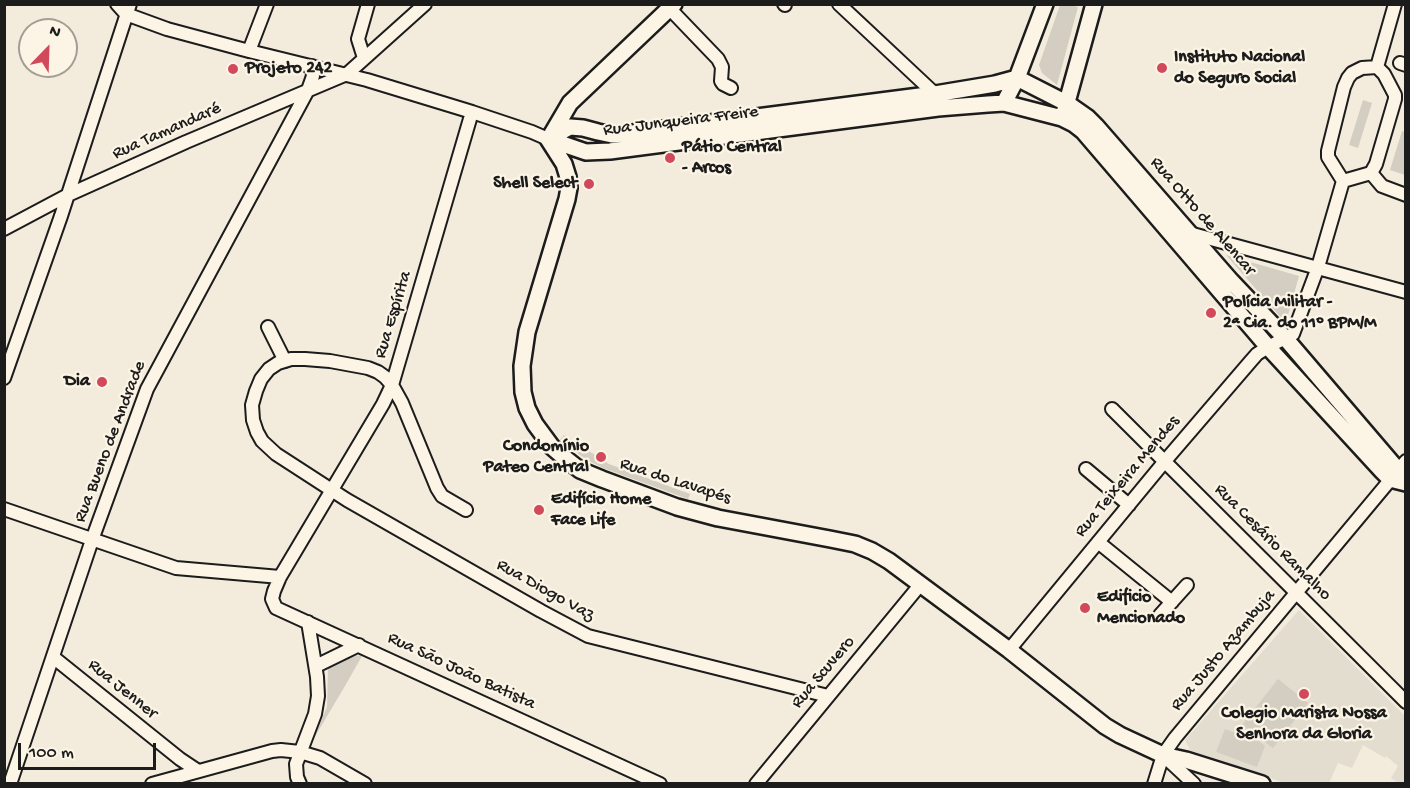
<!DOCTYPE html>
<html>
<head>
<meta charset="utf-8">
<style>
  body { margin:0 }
  #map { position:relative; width:1410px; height:788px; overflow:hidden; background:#f3ecdd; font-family:"Gochi Hand",sans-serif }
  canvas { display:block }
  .frame { position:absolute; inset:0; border:6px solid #1c1c1c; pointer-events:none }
  .north { position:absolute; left:18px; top:18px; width:60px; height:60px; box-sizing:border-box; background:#fcf5e5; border:2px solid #a29e95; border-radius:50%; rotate:23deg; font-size:16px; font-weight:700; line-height:24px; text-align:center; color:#1c1c1c }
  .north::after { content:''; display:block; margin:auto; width:21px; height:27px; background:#d1495b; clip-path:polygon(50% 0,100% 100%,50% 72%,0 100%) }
  .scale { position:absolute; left:18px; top:743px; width:138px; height:27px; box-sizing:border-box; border:3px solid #1c1c1c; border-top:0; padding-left:8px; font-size:18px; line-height:21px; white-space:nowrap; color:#1c1c1c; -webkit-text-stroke:4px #fcf5e5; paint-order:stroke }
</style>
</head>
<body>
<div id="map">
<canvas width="1410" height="788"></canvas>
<div class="frame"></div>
<div class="north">N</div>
<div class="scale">100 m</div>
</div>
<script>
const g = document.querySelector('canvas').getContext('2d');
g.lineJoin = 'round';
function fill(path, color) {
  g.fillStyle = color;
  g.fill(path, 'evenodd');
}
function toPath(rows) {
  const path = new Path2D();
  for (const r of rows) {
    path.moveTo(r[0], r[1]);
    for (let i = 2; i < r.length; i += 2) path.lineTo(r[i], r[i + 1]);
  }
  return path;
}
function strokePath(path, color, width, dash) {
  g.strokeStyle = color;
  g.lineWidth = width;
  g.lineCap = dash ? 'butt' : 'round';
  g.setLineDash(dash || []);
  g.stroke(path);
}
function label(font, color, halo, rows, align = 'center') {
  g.font = font + ' "Gochi Hand",sans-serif';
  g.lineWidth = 4.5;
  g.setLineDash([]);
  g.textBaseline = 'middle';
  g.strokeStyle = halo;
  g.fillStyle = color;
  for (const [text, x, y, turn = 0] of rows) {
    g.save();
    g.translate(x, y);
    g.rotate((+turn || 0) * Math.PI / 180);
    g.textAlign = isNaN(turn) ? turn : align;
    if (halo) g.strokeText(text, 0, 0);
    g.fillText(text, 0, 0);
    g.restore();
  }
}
const built = toPath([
  [1299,610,1405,716,1405,783,1398,783,1391,778,1398,766,1386,756,1385,758,1363,745,1352,768,1338,763,1329,783,1288,784,1191,752,1185,740]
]);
const green = toPath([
  [1060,5,1070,5,1078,7,1057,85,1042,73,1039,65],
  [1363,100,1372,103,1358,148,1349,145],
  [1402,131,1405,132,1405,175,1390,170],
  [1226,255,1299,276,1287,319,1284,321],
  [564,435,609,464,690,494,688,499,603,468,589,461,571,449,560,440],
  [361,655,362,656,345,686,314,738,327,707,328,668,352,657],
  [1278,679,1308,703,1273,748,1242,725],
  [1225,729,1260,742,1265,746,1257,767,1216,752]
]);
const minor = toPath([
  [117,4,126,14,167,29,249,51,367,80,472,112,532,132,548,139],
  [784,4,785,5],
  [839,4,935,94],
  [670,9,718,59,722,67,721,81,723,84,731,88],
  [249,51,267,4],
  [364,58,358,39,368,4],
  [1400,63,1406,65],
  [1377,67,1384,74,1395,95,1395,99,1376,164,1371,173,1343,181,1328,157,1328,151,1344,87,1348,78,1352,73,1362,68,1377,67],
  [1377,67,1395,4],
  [472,112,392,385,383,404,280,577,274,591,272,599,276,608,660,784],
  [1371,173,1382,186,1406,195],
  [4,229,68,195,186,142,347,74,425,4],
  [1189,233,1406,292],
  [268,327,285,361],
  [4,378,61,216,130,4],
  [1112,409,1406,702],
  [1086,469,1129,505],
  [4,509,176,568,280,577],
  [466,510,442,496,437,488,402,403,392,385,385,377,378,372,368,368,330,361,305,359,291,359,278,363,269,369,261,379,256,391,252,405,253,420,257,432,262,441,276,454,347,500,541,611,588,636,828,696],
  [1098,542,1172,602],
  [1160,615,1187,585],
  [1009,650,1165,461,1250,362,1257,354,1268,347,1293,334,1318,267,1343,181],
  [53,657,180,759,198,771],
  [316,666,359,645],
  [1164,756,1194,784],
  [10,784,92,540,147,389,308,90,313,76,312,66],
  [152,784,272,751,281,750,300,752,320,758,365,784],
  [300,784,297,777,296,764,315,714,318,696,317,677,308,622],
  [756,784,920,585],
  [1154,784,1163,755,1175,738,1406,461]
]);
const major = toPath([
  [1004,103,1017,78,1045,4],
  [1064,113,1094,4],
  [550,137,570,103,674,4],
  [548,139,564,164,568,177,569,188,567,199,527,332,522,366,523,392,527,408,535,424,552,447,566,459,580,470,602,479,677,507,718,518,830,539,855,544,872,551,889,561,1009,650,1105,726,1120,735,1163,755,1186,760,1262,784],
  [548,139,570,127,583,128,598,132,612,135,625,134,935,94,995,84,1017,78,1068,104,1088,118,1096,126,1231,281,1286,339,1398,470,1406,482],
  [548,139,586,152,610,151,938,108,988,104,1004,103,1062,118,1074,124,1083,131,1268,347,1382,471,1390,479,1406,483]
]);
const markers = [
  [1162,68,6,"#d1495b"],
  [233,69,6,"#d1495b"],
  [670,158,6,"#d1495b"],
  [589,184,6,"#d1495b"],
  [1211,313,6,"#d1495b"],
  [102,382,6,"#d1495b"],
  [601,457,6,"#d1495b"],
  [539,510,6,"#d1495b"],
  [1085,608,6,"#d1495b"],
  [1304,694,6,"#d1495b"]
];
const poiNames = [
  ["Instituto Nacional",1174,58],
  ["do Seguro Social",1174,79],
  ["Projeto 242",245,69],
  ["Pátio Central",682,148],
  ["- Arcos",682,169],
  ["Shell Select",577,184,"right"],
  ["Polícia Militar -",1223,303],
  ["2ª Cia. do 11º BPM/M",1223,324],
  ["Dia",90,382,"right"],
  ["Condomínio",589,447,"right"],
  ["Pateo Central",589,468,"right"],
  ["Edifício Home",551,500],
  ["Face Life",551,521],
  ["Edificio",1097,598],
  ["Mencionado",1097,619],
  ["Colegio Marista Nossa",1304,714,"center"],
  ["Senhora da Gloria",1304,735,"center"]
];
const streetNames = [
  ["Rua Junqueira Freire",681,122,-7],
  ["Rua Tamandaré",167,132,-24],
  ["Rua Otto de Alencar",1202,217,49],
  ["Rua Espírita",394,315,-73],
  ["Rua Bueno de Andrade",111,442,-69],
  ["Rua Teixeira Mendes",1128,477,-50],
  ["Rua do Lavapés",675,482,18],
  ["Rua Cesário Ramalho",1272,543,45],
  ["Rua Diogo Vaz",545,591,29],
  ["Rua Justo Azambuja",1224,651,-50],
  ["Rua São João Batista",461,672,25],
  ["Rua Scuvero",824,673,-50],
  ["Rua Jenner",122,690,39]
];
fill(built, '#e3ddcf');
fill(green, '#d3cec1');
strokePath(minor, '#1c1c1c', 16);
strokePath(major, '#1c1c1c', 20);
strokePath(minor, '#fcf5e5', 12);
strokePath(major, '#fcf5e5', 15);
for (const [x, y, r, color] of markers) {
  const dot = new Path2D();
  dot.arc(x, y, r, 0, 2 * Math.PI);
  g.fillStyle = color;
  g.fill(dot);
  strokePath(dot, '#fcf5e5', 2);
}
label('bold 18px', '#1c1c1c', '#fcf5e5', poiNames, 'left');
label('18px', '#1c1c1c', '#fcf5e5', streetNames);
</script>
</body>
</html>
